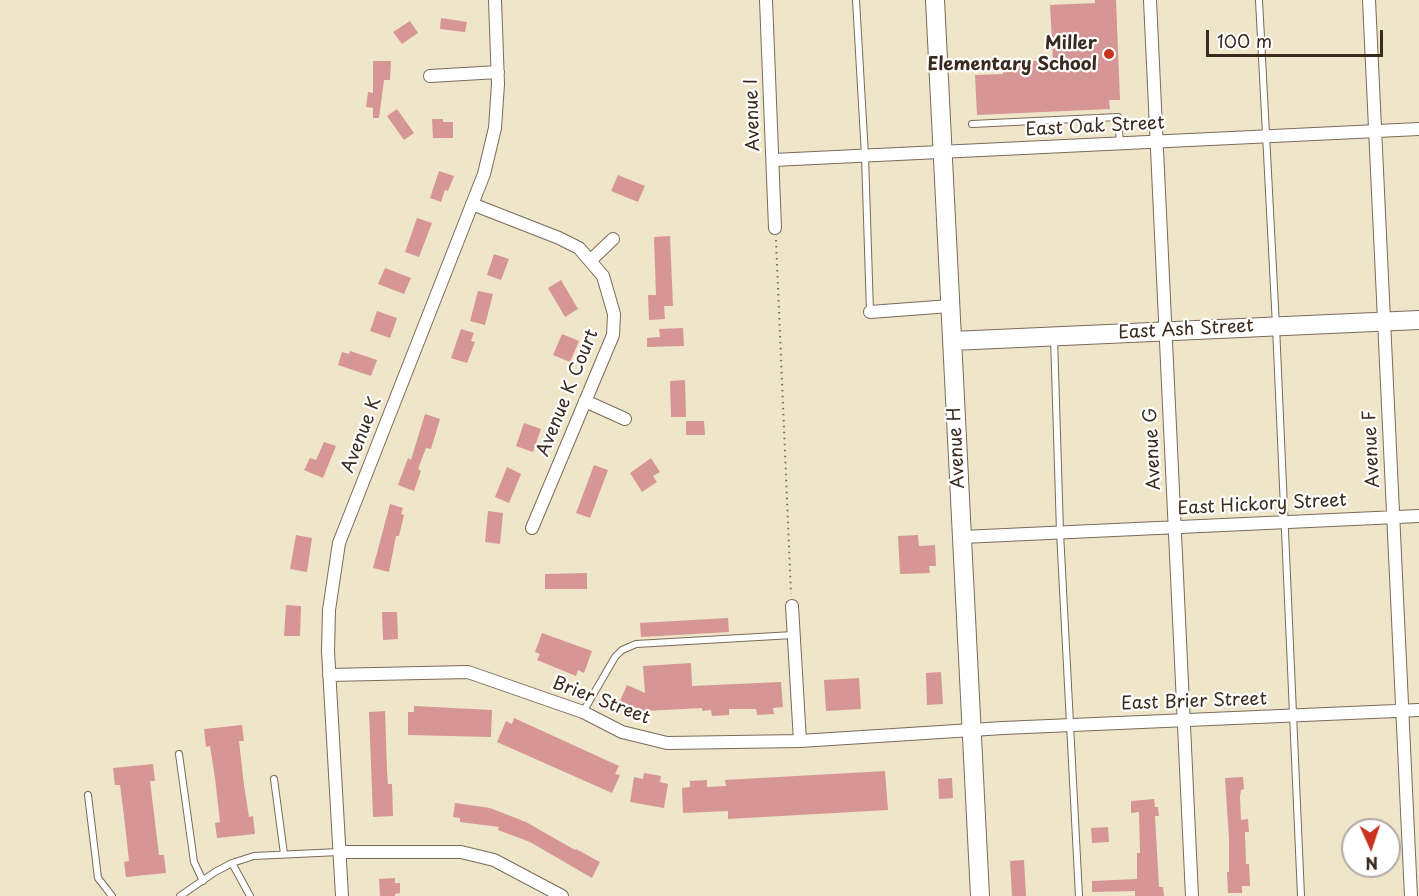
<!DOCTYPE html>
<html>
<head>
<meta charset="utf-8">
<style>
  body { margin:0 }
  #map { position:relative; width:1419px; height:896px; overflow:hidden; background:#efe5c9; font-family:"Playpen Sans",sans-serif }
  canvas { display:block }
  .north { position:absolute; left:1341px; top:818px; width:60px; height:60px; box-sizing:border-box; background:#fff; border:2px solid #b1aaa5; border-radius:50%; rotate:177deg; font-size:16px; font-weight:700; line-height:24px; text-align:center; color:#3b2a1e }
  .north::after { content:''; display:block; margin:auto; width:21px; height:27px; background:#c8321e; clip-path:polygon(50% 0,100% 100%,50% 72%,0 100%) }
  .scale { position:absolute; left:1206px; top:30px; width:177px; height:27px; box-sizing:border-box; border:3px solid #3b2a1e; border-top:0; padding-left:8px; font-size:18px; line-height:21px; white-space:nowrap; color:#3b2a1e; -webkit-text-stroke:4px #fff; paint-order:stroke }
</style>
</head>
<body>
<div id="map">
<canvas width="1419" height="896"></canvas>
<div class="north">N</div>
<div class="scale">100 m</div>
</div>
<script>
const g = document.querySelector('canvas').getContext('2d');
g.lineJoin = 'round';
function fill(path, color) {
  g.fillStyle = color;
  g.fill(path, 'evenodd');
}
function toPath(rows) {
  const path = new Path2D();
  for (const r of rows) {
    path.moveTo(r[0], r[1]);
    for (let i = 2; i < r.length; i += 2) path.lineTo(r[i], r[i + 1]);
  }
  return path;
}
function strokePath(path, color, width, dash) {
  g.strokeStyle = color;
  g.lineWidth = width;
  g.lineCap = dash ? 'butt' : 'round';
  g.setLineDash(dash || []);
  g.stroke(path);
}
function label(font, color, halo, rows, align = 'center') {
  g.font = font + ' "Playpen Sans",sans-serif';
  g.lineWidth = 4.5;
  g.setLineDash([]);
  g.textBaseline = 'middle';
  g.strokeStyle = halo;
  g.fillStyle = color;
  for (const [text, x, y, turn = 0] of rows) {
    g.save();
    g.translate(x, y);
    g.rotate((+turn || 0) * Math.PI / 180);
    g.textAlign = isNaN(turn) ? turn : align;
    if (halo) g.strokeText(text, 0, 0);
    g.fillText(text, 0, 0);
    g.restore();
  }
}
const building = toPath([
  [1095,0,1116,0,1120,100,1109,100,1110,109,977,115,975,75,1003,74,1002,63,1053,60,1050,5,1095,3],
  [441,18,467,22,465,32,440,29],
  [410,21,418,33,402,44,393,32],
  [373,61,391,61,390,80,384,80,379,118,373,118,373,108,366,107,368,92,373,93],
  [397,109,414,133,404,140,387,116],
  [432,119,443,119,443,122,453,122,453,138,433,138],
  [439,171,454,176,448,191,445,190,441,202,430,198],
  [618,175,645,186,638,202,611,191],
  [417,218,432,223,419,257,405,252],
  [670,236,673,306,664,306,665,319,649,320,648,295,656,295,654,237],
  [494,254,509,259,501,280,487,275],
  [385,268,411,278,404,294,378,284],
  [561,280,578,309,565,317,548,288],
  [478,291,493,294,485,325,470,321],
  [377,311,397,318,390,338,370,331],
  [683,328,684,346,647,347,647,338,660,337,659,329],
  [461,329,474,333,471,341,475,342,467,363,451,358],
  [562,334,579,341,570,362,553,355],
  [350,351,377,360,371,376,338,365,342,352,349,354],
  [685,380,686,417,671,417,670,381],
  [425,414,440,419,431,449,426,448,418,469,421,471,414,491,398,485,408,458,411,460],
  [686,421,704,421,705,435,686,435],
  [524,423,541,429,533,452,516,446],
  [324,442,336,446,323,478,304,470,310,458,316,460],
  [651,458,660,472,653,476,657,482,642,492,630,473],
  [594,465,608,470,590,518,576,513],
  [507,467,521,474,509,503,495,497],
  [390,504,403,508,401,514,404,515,399,536,396,536,389,572,373,568],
  [488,511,503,513,500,544,485,542],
  [296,535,312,538,307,572,290,569],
  [918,535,919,546,935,545,936,566,929,566,930,573,900,574,898,536],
  [587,573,587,589,545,589,545,574],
  [286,605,301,606,300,636,284,636],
  [382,612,397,612,398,639,383,640],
  [728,618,729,632,641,637,640,623],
  [542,633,592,651,584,673,578,670,576,676,537,660,540,654,535,652],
  [691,663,692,686,781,682,783,707,773,708,774,714,757,715,756,709,729,709,729,715,712,716,711,710,702,711,702,708,644,711,620,701,627,685,645,693,643,666],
  [941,672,943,704,927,705,926,673],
  [859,678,861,709,826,711,824,680],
  [414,706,492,710,491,737,408,735,408,712,414,712],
  [385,711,387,770,388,784,392,784,393,816,373,817,369,712],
  [514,718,619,766,615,774,620,775,612,793,497,742,506,721,512,724],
  [242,725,244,741,239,741,244,785,249,817,253,816,255,834,217,838,215,823,220,822,215,778,210,746,206,747,204,729],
  [153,764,155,781,150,781,155,822,159,855,164,855,166,873,126,877,124,862,129,861,124,816,120,785,115,785,113,768],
  [885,771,888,810,728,819,728,811,683,813,682,788,690,787,690,781,707,780,707,787,726,786,725,780],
  [644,773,661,776,660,782,668,784,664,808,630,802,634,777,643,779],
  [1243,777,1244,789,1241,790,1240,797,1241,820,1248,819,1249,832,1245,832,1246,864,1249,864,1250,886,1242,886,1242,893,1228,893,1227,872,1229,872,1229,839,1225,778],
  [952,778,953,798,939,799,938,779],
  [1154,799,1155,807,1158,807,1159,816,1155,816,1159,887,1163,887,1164,896,1135,896,1135,891,1092,892,1092,881,1137,879,1137,853,1140,853,1139,812,1131,813,1131,801],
  [455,803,490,808,526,822,575,850,576,849,600,862,592,878,530,842,498,830,499,827,460,822,460,818,453,817],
  [1108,827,1109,842,1092,843,1091,828],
  [1024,860,1026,896,1012,896,1010,861],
  [395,878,395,883,400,883,400,893,395,894,395,896,380,896,379,879]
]);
const path = toPath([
  [776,240,791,594]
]);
const lane = toPath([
  [856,0,865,156,870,312],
  [1259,0,1276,326,1301,896],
  [972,124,1118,117,1120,143],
  [1054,337,1060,532,1079,896],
  [583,712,615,657,622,650,636,644,793,635],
  [179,754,194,862,203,881],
  [274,779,284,854],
  [88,795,98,878,112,896],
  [232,863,250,896],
  [180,896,215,872,232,863,254,856,339,852]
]);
const street = toPath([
  [766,0,775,228],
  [1150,0,1192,896],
  [1369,0,1411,896],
  [430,76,498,72],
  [773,160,1419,129],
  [472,204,559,238,579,248,603,276,614,314,613,335,532,528],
  [591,260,613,239],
  [870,312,950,306],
  [585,401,625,419],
  [962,537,1419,516],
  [792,606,800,741],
  [329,675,468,672,583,712,622,732,667,743,800,741,1003,728,1419,710],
  [339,852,461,852,494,860,562,896],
  [342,896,328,651,329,610,339,543,484,174,495,128,498,84,495,0]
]);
const secondary = toPath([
  [935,0,980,896],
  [952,341,1419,320]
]);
const markers = [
  [1109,54,6,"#c8321e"]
];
const poiNames = [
  ["Miller",1097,44],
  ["Elementary School",1097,65]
];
const streetNames = [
  ["Avenue I",753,115,-92],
  ["East Oak Street",1095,127,-3],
  ["East Ash Street",1186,330,-3],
  ["Avenue K Court",568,393,-68],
  ["Avenue K",362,435,-69],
  ["Avenue H",957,448,-93],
  ["Avenue G",1153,449,-93],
  ["Avenue F",1372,449,-93],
  ["East Hickory Street",1262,505,-3],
  ["Brier Street",601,701,21],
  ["East Brier Street",1194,702,-2]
];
fill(building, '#d69695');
strokePath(lane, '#7a6b5a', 8);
strokePath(street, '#7a6b5a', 14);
strokePath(secondary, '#7a6b5a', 20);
strokePath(path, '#7a6b5a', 2, [1.5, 4.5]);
strokePath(lane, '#fff', 6);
strokePath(street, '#fff', 12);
strokePath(secondary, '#fff', 18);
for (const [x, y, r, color] of markers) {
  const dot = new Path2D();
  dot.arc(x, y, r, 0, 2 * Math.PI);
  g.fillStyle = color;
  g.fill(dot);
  strokePath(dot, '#fff', 2);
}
label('bold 18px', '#3b2a1e', '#fff', poiNames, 'right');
label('18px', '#3b2a1e', '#fff', streetNames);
</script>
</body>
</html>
